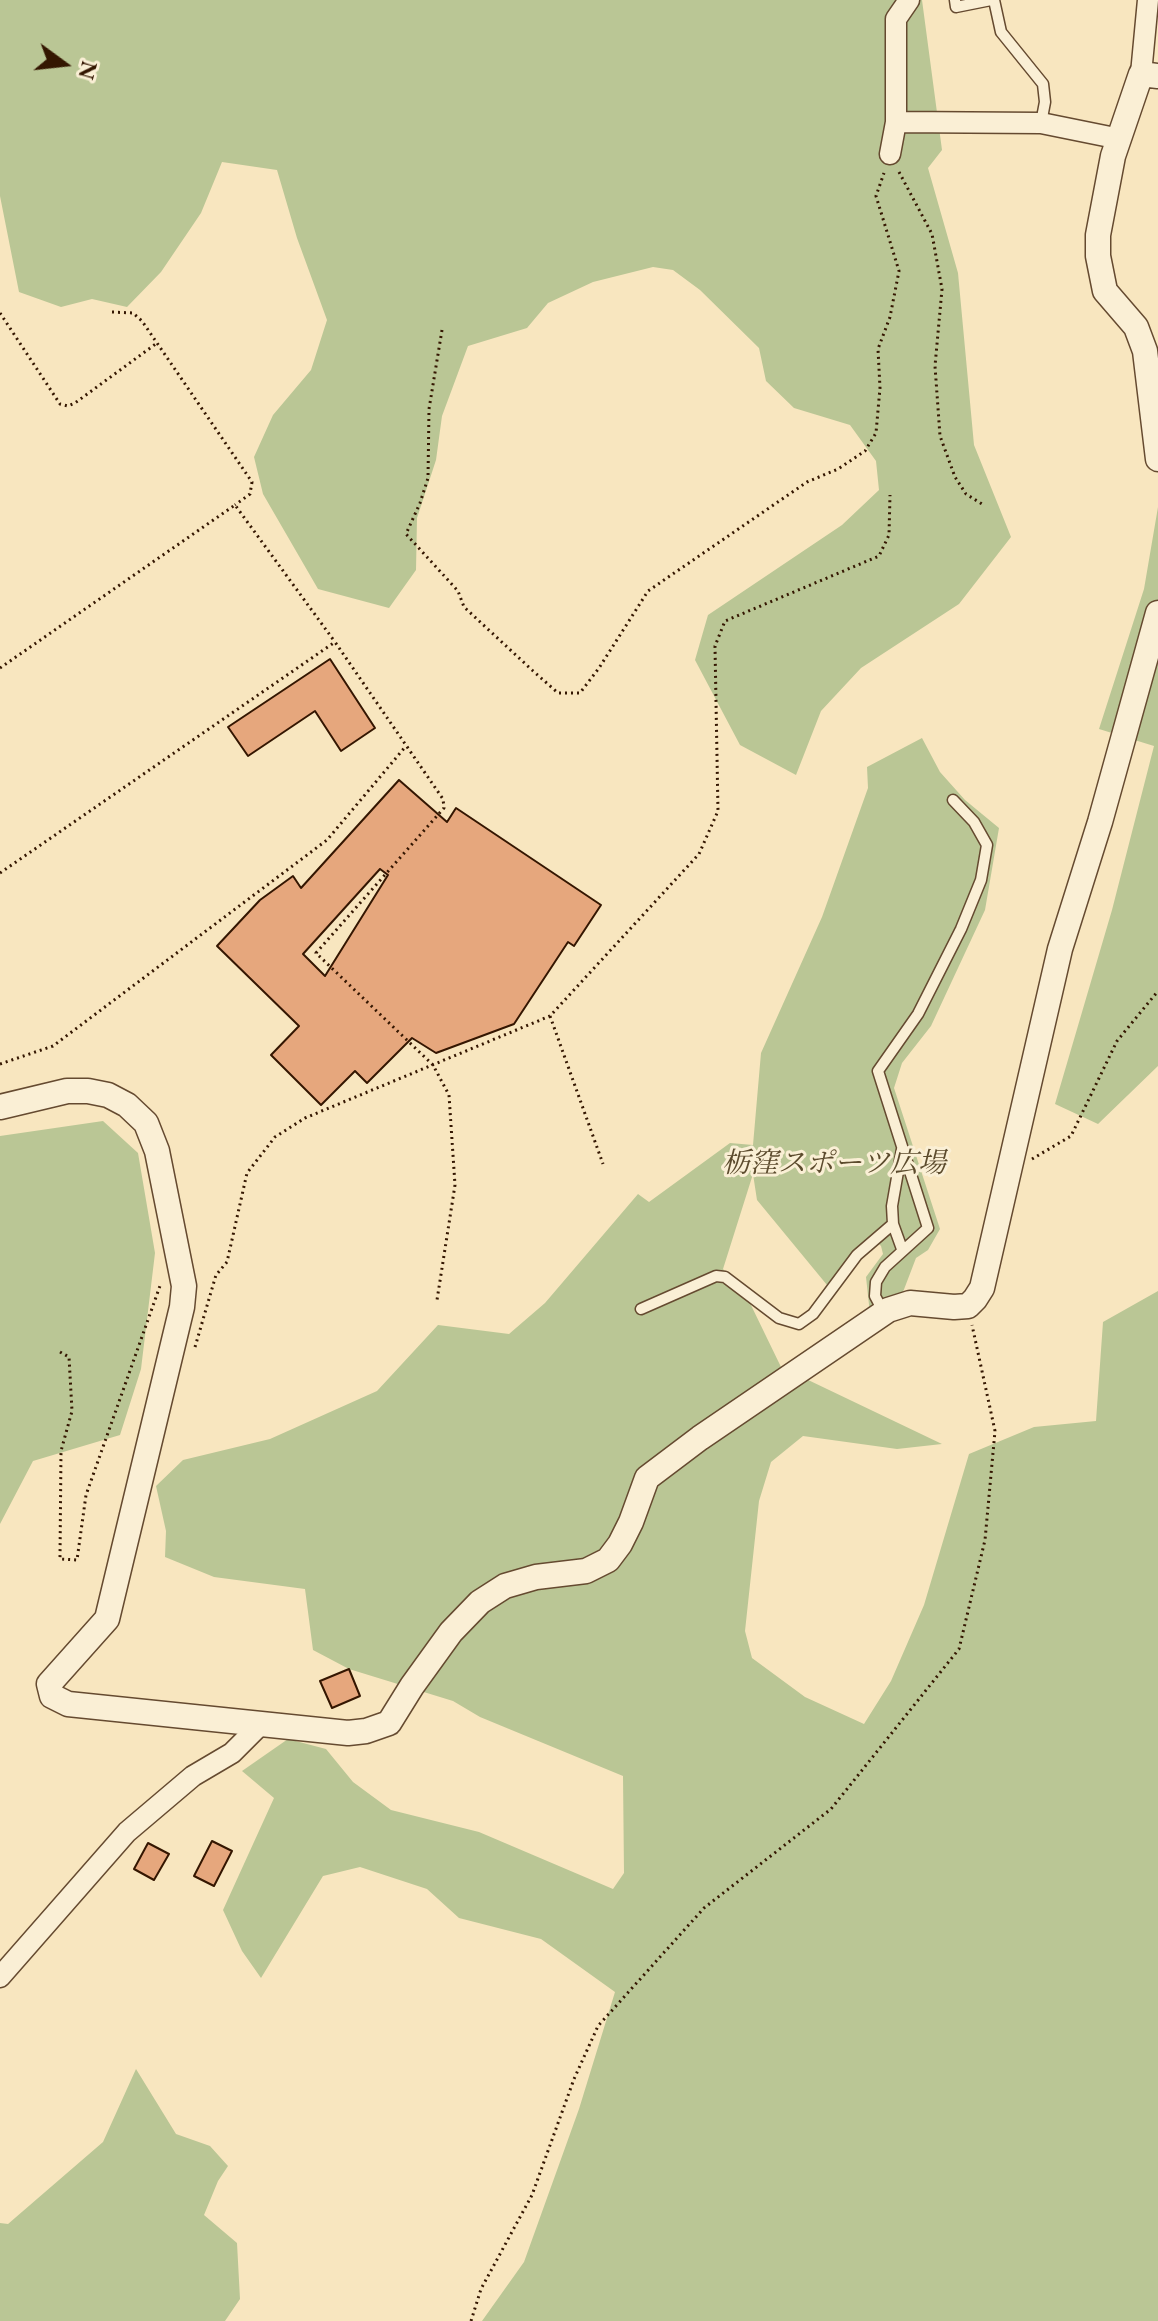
<!DOCTYPE html>
<html>
<head>
<meta charset="utf-8">
<style>
  body { margin:0 }
  #map { position:relative; width:1158px; height:2321px; overflow:hidden; background:#f8e6bf; font-family:"EB Garamond",serif }
  canvas { display:block }
  .north { position:absolute; left:24px; top:24px; width:80px; height:80px; -webkit-text-stroke:6px #faefd5; paint-order:stroke; rotate:105deg; font-size:22px; font-weight:700; line-height:32px; text-align:center; color:#341601 }
  .north::after { content:''; display:block; margin:auto; width:28px; height:36px; background:#341601; clip-path:polygon(50% 0,100% 100%,50% 72%,0 100%) }
</style>
</head>
<body>
<div id="map">
<canvas width="1158" height="2321"></canvas>
<div class="north">N</div>
</div>
<script>
const g = document.querySelector('canvas').getContext('2d');
g.lineJoin = 'round';
function fill(path, color) {
  g.fillStyle = color;
  g.fill(path, 'evenodd');
}
function toPath(rows) {
  const path = new Path2D();
  for (const r of rows) {
    path.moveTo(r[0], r[1]);
    for (let i = 2; i < r.length; i += 2) path.lineTo(r[i], r[i + 1]);
  }
  return path;
}
function strokePath(path, color, width, dash) {
  g.strokeStyle = color;
  g.lineWidth = width;
  g.lineCap = dash ? 'butt' : 'round';
  g.setLineDash(dash || []);
  g.stroke(path);
}
function label(font, color, halo, rows, align = 'center') {
  g.font = font + ' "EB Garamond","Noto Serif JP",serif';
  g.lineWidth = 6;
  g.setLineDash([]);
  g.textBaseline = 'middle';
  g.strokeStyle = halo;
  g.fillStyle = color;
  for (const [text, x, y, turn = 0] of rows) {
    g.save();
    g.translate(x, y);
    g.rotate((+turn || 0) * Math.PI / 180);
    g.textAlign = isNaN(turn) ? turn : align;
    if (halo) g.strokeText(text, 0, 0);
    g.fillText(text, 0, 0);
    g.restore();
  }
}
const green = toPath([
  [0,0,922,0,942,150,928,168,958,273,974,445,1011,537,959,604,861,668,821,711,796,775,740,745,695,660,708,615,842,525,879,490,876,461,850,425,794,408,766,381,759,348,700,290,673,270,653,267,593,282,548,303,527,328,468,346,442,416,436,460,417,518,416,570,389,608,318,589,263,494,254,457,273,415,311,370,327,320,297,238,277,170,222,162,201,213,161,272,127,307,92,299,61,307,19,292,0,196],
  [1158,507,1158,1066,1098,1124,1055,1104,1112,910,1154,746,1099,729,1144,589],
  [922,738,940,772,965,800,999,828,985,910,931,1026,902,1063,894,1088,940,1229,928,1250,916,1258,903,1292,870,1314,866,1277,883,1254,881,1246,871,1236,854,1250,827,1285,757,1200,753,1174,723,1269,749,1301,781,1367,942,1444,897,1449,803,1436,771,1462,759,1501,745,1631,752,1658,805,1697,864,1724,891,1681,924,1605,969,1454,1034,1427,1096,1421,1103,1322,1158,1291,1158,2321,482,2321,524,2262,579,2109,615,1992,541,1939,459,1918,427,1889,360,1867,323,1876,261,1978,242,1951,223,1910,274,1798,242,1771,288,1739,326,1749,353,1782,391,1810,479,1832,613,1889,624,1873,623,1776,480,1717,453,1701,349,1669,313,1650,305,1589,214,1577,165,1557,166,1531,156,1486,183,1460,270,1439,377,1391,438,1325,509,1334,545,1303,638,1194,649,1202,730,1143,753,1145,761,1053,822,917,868,788,867,767],
  [103,1121,138,1153,155,1253,141,1369,120,1435,33,1461,0,1524,0,1136],
  [136,2069,176,2134,210,2146,228,2166,218,2181,204,2215,237,2243,240,2299,225,2321,0,2321,0,2223,8,2224,103,2142]
]);
const building = toPath([
  [330,659,375,728,341,751,315,711,248,756,228,727,330,659],
  [399,780,447,822,456,808,601,905,574,946,568,942,514,1024,436,1053,412,1038,367,1083,355,1071,321,1105,271,1055,299,1026,217,946,260,900,293,876,301,888,399,780],
  [380,869,388,875,325,976,303,954,380,869],
  [349,1669,360,1696,332,1708,320,1681,349,1669],
  [212,1841,232,1851,214,1886,194,1876,212,1841],
  [148,1843,169,1854,154,1880,134,1869,148,1843]
]);
const path = toPath([
  [899,172,932,234,942,289,935,366,940,436,955,477,966,494,982,504],
  [112,312,133,313,142,321,252,482,250,494,235,505],
  [0,313,60,404,68,406,75,403,157,343],
  [442,330,429,409,428,478,420,503,406,534,458,591,464,607,532,670,558,693,580,693,599,668,648,591,807,482,838,469,865,451,876,433,880,388,878,349,890,317,899,271,876,196,884,173],
  [0,668,235,505,335,642],
  [0,873,335,642,443,799,444,808,316,953,433,1065,449,1095,455,1185,437,1300],
  [550,1016,603,1164],
  [0,1064,53,1046,327,840,406,746],
  [1032,1159,1071,1136,1117,1041,1158,991],
  [195,1347,216,1275,227,1262,247,1173,275,1137,305,1118,550,1016,699,854,718,811,715,646,725,621,879,556,889,535,890,495],
  [60,1352,69,1357,72,1411,61,1451,60,1559,77,1560,86,1495,161,1283],
  [471,2321,481,2289,532,2195,574,2079,598,2026,704,1908,831,1809,959,1649,985,1540,995,1431,972,1325]
]);
const service = toPath([
  [955,0,956,7,991,0],
  [994,0,1001,32,1043,84,1045,102,1041,123],
  [902,1249,893,1224,892,1206,902,1149],
  [641,1309,716,1276,725,1277,779,1318,799,1324,813,1314,857,1255,893,1224],
  [883,1311,875,1296,876,1282,885,1267,928,1228,878,1071,918,1014,961,929,981,880,987,845,974,822,953,800]
]);
const minor = toPath([
  [1141,74,1148,0],
  [896,122,1041,123,1120,139],
  [890,154,896,122,896,19,909,0],
  [0,1977,127,1832,193,1776,232,1753,262,1723]
]);
const tertiary = toPath([
  [1158,76,1141,74,1113,156,1098,235,1098,256,1105,291,1136,327,1145,351,1158,459],
  [0,1107,67,1091,88,1091,108,1095,127,1105,146,1123,157,1151,184,1286,182,1307,107,1619,49,1684,52,1696,68,1704,348,1733,366,1731,389,1723,412,1686,451,1632,480,1602,505,1586,536,1577,586,1571,608,1560,620,1544,631,1522,647,1478,700,1438,888,1310,910,1303,954,1307,968,1306,975,1299,982,1288,1060,949,1100,822,1158,613]
]);
const parkNames = [
  ["栃窪スポーツ広場",834,1164]
];
fill(green, '#bac695');
fill(building, '#e6a77d');
strokePath(building, '#341601', 2);
strokePath(service, '#654a30', 13);
strokePath(minor, '#654a30', 23);
strokePath(tertiary, '#654a30', 27);
strokePath(path, '#341601', 3, [2, 4]);
strokePath(service, '#faefd5', 10);
strokePath(minor, '#faefd5', 20);
strokePath(tertiary, '#faefd5', 24);
label('italic 28px', '#5c4b2d', '#faefd5', parkNames);
</script>
</body>
</html>
